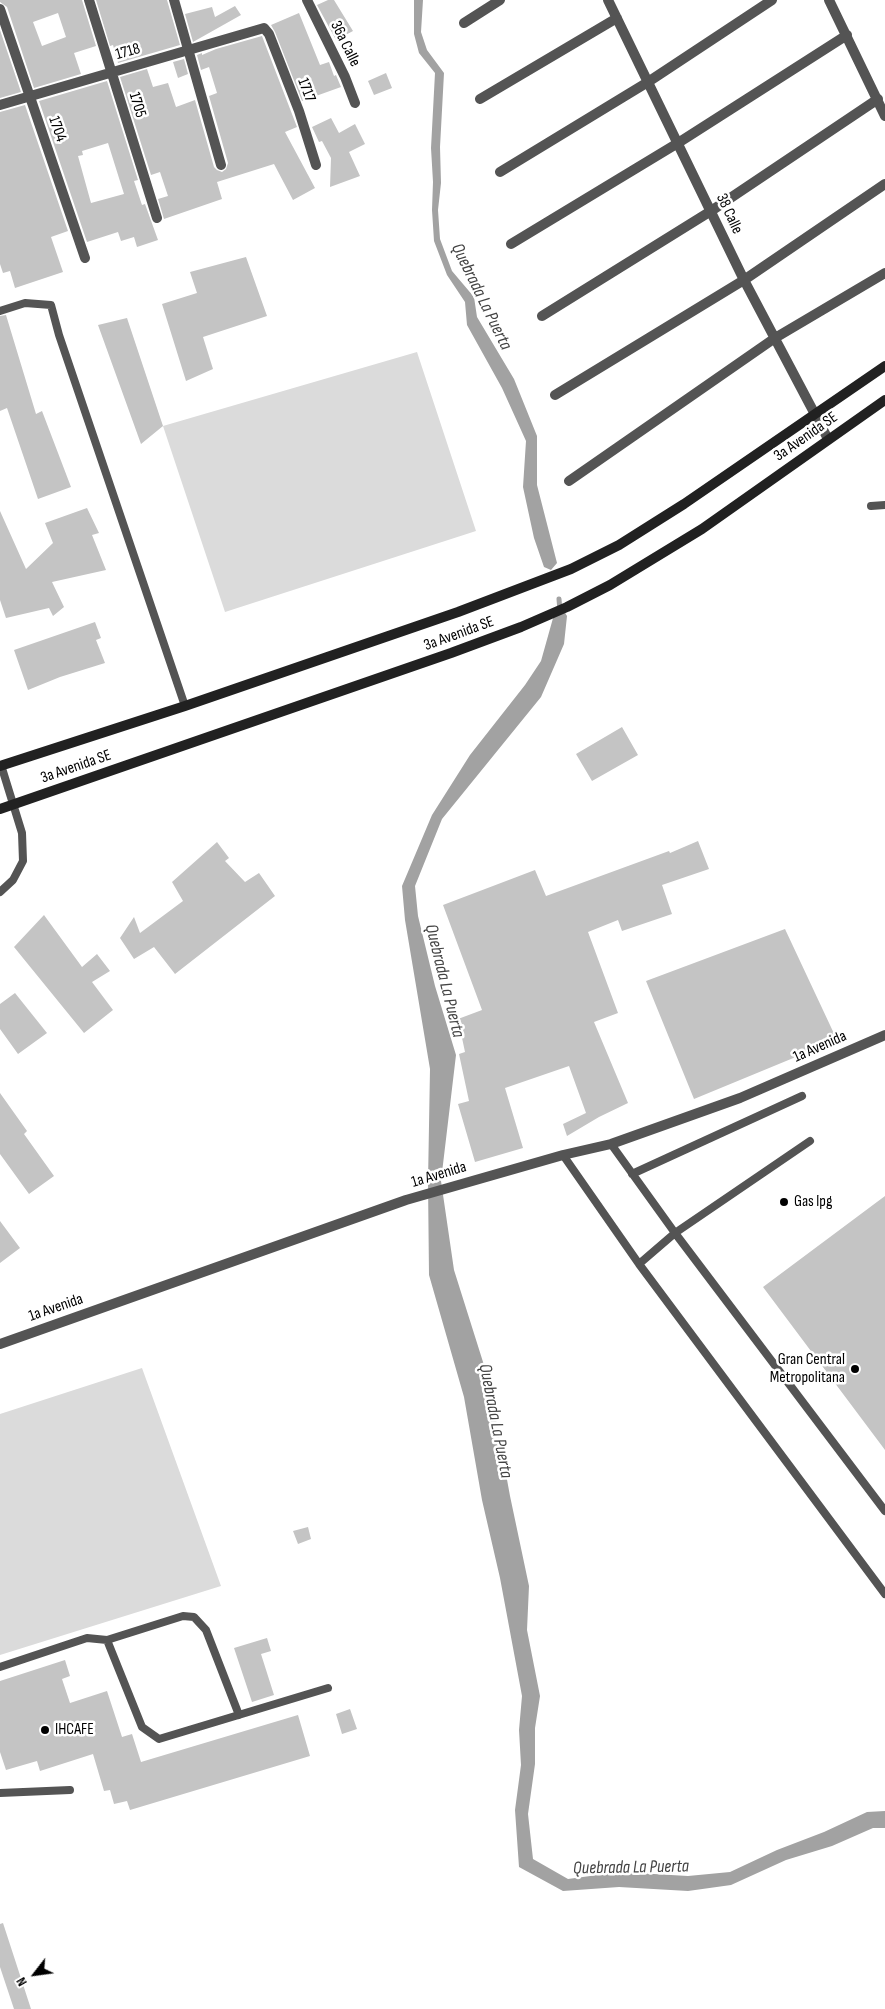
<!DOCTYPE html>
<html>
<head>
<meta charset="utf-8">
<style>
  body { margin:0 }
  #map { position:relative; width:885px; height:2009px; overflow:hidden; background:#fff; font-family:"Sofia Sans Condensed",sans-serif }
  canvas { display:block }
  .north { position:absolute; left:10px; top:1949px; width:50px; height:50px; -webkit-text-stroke:4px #fff; paint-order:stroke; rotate:240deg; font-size:14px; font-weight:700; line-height:20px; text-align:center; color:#000 }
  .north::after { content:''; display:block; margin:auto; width:18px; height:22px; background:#000; clip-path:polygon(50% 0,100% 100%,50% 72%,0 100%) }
</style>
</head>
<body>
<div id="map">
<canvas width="885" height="2009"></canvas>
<div class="north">N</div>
</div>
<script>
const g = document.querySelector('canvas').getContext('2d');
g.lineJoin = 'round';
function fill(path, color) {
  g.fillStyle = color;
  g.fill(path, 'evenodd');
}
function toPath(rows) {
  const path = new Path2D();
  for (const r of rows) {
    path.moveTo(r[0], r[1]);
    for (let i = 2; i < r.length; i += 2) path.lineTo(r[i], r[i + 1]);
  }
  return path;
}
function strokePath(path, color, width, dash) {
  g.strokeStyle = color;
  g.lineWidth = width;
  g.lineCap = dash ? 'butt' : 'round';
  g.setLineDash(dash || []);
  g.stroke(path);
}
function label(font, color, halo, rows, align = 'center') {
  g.font = font + ' "Sofia Sans Condensed",sans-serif';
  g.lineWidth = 5;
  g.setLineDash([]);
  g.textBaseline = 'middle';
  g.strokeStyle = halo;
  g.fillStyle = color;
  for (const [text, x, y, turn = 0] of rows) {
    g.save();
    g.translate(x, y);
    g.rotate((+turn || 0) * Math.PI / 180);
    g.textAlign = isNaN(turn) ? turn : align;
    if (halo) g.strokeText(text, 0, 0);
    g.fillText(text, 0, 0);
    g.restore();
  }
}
const green = toPath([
  [417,352,476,531,225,612,163,426],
  [142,1368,221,1586,0,1655,0,1414]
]);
const water = toPath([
  [414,0,423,0,421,32,427,50,444,73,440,147,441,183,438,210,440,239,452,271,474,297,477,317,514,379,537,436,537,485,557,563,551,570,544,567,534,538,523,487,526,441,502,388,467,325,465,302,447,275,434,241,432,210,433,182,431,148,435,73,419,53,414,34],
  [561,606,567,616,564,644,541,697,442,819,415,886,418,916,435,986,456,1055,441,1181,454,1270,489,1381,510,1496,529,1586,527,1630,540,1696,535,1728,535,1764,528,1814,533,1859,568,1879,620,1872,688,1876,730,1872,777,1850,824,1832,867,1812,885,1811,885,1828,873,1828,832,1846,786,1860,731,1885,688,1891,619,1887,563,1891,519,1867,515,1810,521,1765,519,1730,522,1696,500,1578,482,1500,464,1397,429,1275,428,1182,430,1069,405,920,402,886,432,815,470,755,525,685,541,661,555,611]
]);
const stream = toPath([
  [559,599,560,611]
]);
const building = toPath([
  [0,0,82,0,96,46,74,53,81,74,34,88,7,7,0,2],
  [58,13,66,37,42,46,33,22],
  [96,0,167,0,180,45,118,63,113,45,110,46],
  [328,0,334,0,353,31,336,40,317,5],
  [235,6,241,15,193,42,185,14,212,7,215,17],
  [299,13,320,65,329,62,334,76,336,75,341,87,302,101,275,32,271,25],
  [0,30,21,92,0,98],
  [262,36,297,127,285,132,315,188,293,200,274,164,217,182,222,199,164,219,158,199,168,196,160,172,151,175,120,77,147,69,153,87,168,83,176,107,195,100,214,167,217,170,222,172,226,169,228,163,209,96,217,93,209,67,201,70,197,55,202,53,202,55,216,49],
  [184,59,188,74,178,78,173,62],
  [386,73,392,88,374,95,368,81],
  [107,81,138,180,134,181,142,205,145,204,158,240,137,247,134,237,121,241,118,232,87,242,39,101],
  [108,143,124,194,91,203,78,156,83,155,82,151],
  [25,105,68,231,51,237,63,272,15,288,10,271,3,273,0,264,0,112],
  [331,118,339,133,355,124,365,144,349,152,360,176,330,187,331,158,322,141,319,142,312,127],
  [246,257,267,316,203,337,213,369,186,381,162,304,197,293,190,272],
  [6,315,36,414,42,411,71,487,38,499,7,408,0,411,0,316],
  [127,318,163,426,141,444,98,325],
  [87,508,99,533,92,535,106,570,52,582,64,607,53,616,49,608,6,618,0,600,0,511,26,569,53,543,45,523],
  [95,622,101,638,96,640,105,663,60,677,28,690,14,650],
  [622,727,638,755,592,781,576,754],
  [698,841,709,869,662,885,672,914,622,931,618,920,588,932,618,1013,594,1022,628,1103,599,1117,567,1136,563,1124,586,1113,569,1066,505,1088,523,1148,475,1162,458,1104,469,1101,459,1054,465,1052,458,1019,482,1010,443,905,535,870,546,896,669,851,670,853],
  [217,842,229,858,225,861,245,882,259,873,275,896,175,974,154,947,134,959,120,938,134,917,140,933,183,901,172,882],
  [44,915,82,967,97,954,110,971,92,982,113,1010,84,1033,14,947],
  [785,929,837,1040,694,1099,646,981],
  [15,993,47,1033,18,1054,0,1029,0,1004],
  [0,1093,27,1131,24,1134,54,1176,29,1194,0,1154],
  [885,1196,885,1450,763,1287],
  [0,1221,20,1248,0,1263],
  [308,1527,311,1539,298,1544,293,1531],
  [267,1638,271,1651,261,1654,274,1695,252,1702,234,1648],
  [65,1660,70,1676,62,1679,70,1703,107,1691,122,1737,132,1734,141,1762,298,1715,310,1756,130,1810,127,1801,114,1804,110,1790,104,1791,93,1754,40,1771,37,1761,6,1770,0,1752,0,1681],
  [350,1709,357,1729,342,1734,336,1714],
  [3,1923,31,2009,14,2009,0,1967,0,1924]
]);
const lane = toPath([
  [0,311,25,303,51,305,59,335,185,706],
  [871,506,885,505],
  [0,892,13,880,23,861,22,833,1,765],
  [611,1144,675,1233,885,1511],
  [563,1155,639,1264,885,1594],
  [632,1174,802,1096],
  [639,1264,675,1233,810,1141],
  [107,1640,183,1616,194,1617,206,1630,239,1715],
  [0,1667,87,1638,107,1640,142,1727,159,1739,328,1688],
  [0,1793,70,1790]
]);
const street = toPath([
  [89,0,157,218],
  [174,0,221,165],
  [307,0,345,77,355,103],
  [608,0,744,280,828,439],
  [829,0,885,116],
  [0,9,85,258],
  [464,23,500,0],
  [480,99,617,18],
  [0,105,264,28,269,34,299,111,316,165],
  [500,172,648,82,772,0],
  [511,244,678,143,847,35],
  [542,316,711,211,878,99],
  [555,395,744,280,885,184],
  [569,481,775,338,885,273],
  [0,1344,406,1200,563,1155,611,1144,740,1098,885,1035]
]);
const secondary = toPath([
  [0,766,185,706,458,612,571,569,619,545,684,504,885,366],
  [0,809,451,653,521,627,567,607,610,585,702,529,885,400]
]);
const markers = [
  [784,1202,5,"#000"],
  [855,1369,5,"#000"],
  [45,1730,5,"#000"]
];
const streetNames = [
  ["36a Calle",345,44,64],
  ["1718",128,52,-16],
  ["1717",306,90,69],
  ["1705",137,105,73],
  ["1704",57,129,71],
  ["38 Calle",729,214,65],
  ["3a Avenida SE",806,437,-35],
  ["3a Avenida SE",459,634,-20],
  ["3a Avenida SE",76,767,-19],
  ["1a Avenida",820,1047,-24],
  ["1a Avenida",439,1175,-17],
  ["1a Avenida",56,1308,-19]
];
const poiNames = [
  ["Gas lpg",794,1202],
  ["Gran Central",845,1360,"right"],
  ["Metropolitana",845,1378,"right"],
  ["IHCAFE",55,1730]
];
const waterNames = [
  ["Quebrada La Puerta",481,297,64],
  ["Quebrada La Puerta",444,981,76],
  ["Quebrada La Puerta",495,1421,79],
  ["Quebrada La Puerta",631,1868,-1]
];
fill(green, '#dbdbdb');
fill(water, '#a2a2a2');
strokePath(stream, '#a2a2a2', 5);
fill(building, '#c4c4c4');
strokePath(lane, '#545454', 8);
strokePath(street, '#545454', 10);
strokePath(secondary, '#212121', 10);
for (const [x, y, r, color] of markers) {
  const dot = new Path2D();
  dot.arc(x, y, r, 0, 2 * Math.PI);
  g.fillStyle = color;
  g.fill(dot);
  strokePath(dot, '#fff', 2);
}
label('16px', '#000', '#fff', streetNames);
label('16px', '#000', '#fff', poiNames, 'left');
label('italic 18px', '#434343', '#fff', waterNames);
</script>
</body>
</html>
